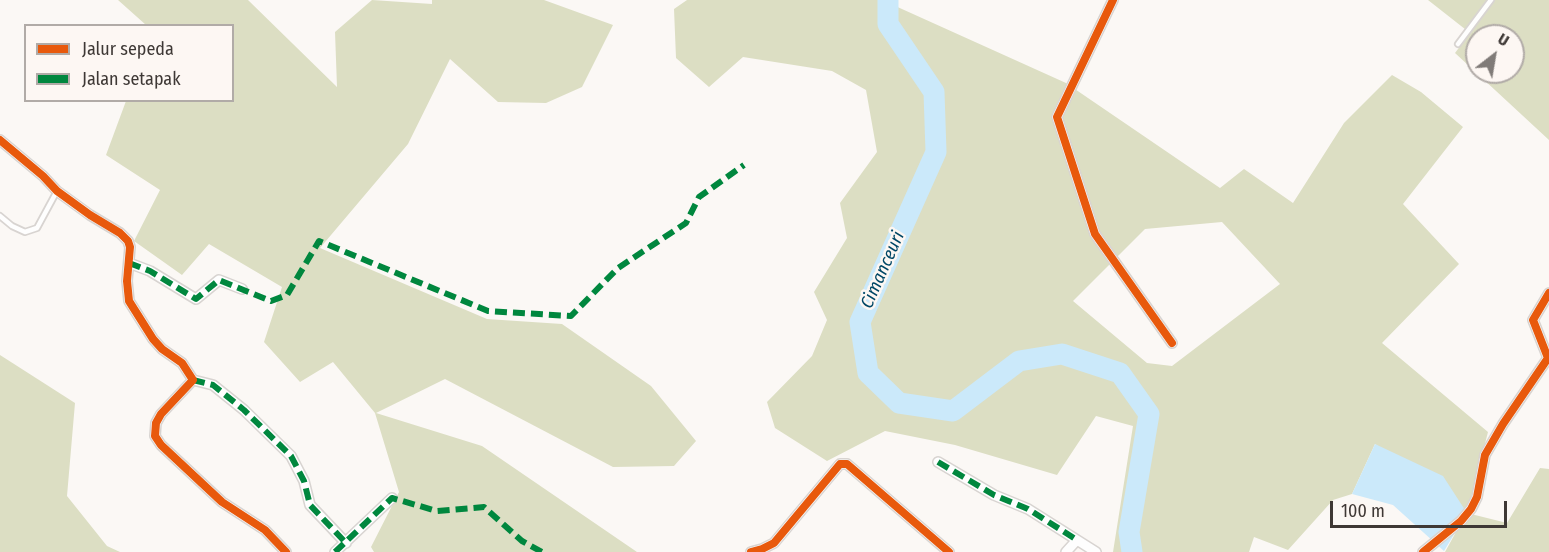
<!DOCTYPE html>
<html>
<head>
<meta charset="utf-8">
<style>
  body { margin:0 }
  #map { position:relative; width:1549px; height:552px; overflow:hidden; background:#fbf8f5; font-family:"Fira Sans Condensed",sans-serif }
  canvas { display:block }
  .legend { position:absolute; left:24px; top:24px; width:210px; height:78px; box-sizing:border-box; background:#fdf7f3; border:2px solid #b1aba7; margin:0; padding:8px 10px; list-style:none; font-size:18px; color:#3e3835 }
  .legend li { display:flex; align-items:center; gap:12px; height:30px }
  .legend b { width:30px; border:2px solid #b1aba7 }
  .north { position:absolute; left:1465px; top:24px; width:60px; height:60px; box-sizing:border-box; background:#fdf7f3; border:2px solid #b1aba7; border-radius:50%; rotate:31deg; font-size:16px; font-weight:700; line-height:24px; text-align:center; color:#3e3835 }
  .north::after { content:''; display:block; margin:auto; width:21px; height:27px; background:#807b78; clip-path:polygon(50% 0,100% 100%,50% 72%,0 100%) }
  .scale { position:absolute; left:1330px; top:501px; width:177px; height:27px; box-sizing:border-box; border:3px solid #3e3835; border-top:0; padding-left:8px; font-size:18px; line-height:21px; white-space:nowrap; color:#3e3835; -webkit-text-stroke:4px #fdf7f3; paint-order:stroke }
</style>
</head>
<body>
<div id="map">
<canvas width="1549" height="552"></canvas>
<ul class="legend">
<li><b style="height:8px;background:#e8590c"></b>Jalur sepeda</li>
<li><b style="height:8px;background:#00873e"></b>Jalan setapak</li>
</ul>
<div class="north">U</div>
<div class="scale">100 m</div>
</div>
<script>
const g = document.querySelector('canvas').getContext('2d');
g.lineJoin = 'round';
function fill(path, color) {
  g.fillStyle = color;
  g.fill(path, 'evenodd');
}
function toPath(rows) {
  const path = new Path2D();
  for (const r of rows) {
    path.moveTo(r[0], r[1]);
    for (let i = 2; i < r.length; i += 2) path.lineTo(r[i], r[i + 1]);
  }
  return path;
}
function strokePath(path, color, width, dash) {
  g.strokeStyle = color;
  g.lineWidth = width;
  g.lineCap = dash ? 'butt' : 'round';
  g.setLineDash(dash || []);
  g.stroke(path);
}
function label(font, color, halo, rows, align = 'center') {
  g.font = font + ' "Fira Sans Condensed",sans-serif';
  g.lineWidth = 5;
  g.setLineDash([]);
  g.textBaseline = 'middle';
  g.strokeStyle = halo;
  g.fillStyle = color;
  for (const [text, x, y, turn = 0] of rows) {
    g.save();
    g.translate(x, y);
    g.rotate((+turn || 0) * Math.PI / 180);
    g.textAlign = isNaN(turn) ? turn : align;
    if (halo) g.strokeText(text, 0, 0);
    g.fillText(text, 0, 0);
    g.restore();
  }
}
const green = toPath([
  [118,0,248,0,337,87,335,32,372,0,432,4,432,0,544,0,613,25,582,87,546,103,498,102,450,59,408,144,320,248,487,319,562,324,651,386,696,441,674,466,613,467,445,379,376,413,482,446,637,552,374,552,371,547,399,492,375,413,333,362,300,382,264,342,282,287,209,244,182,275,134,241,160,190,106,155,126,101,232,100,232,26,146,25],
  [687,0,882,0,1066,83,1220,188,1244,169,1293,203,1344,123,1392,75,1421,92,1463,127,1403,204,1459,264,1382,343,1488,432,1467,513,1507,523,1540,468,1549,469,1549,552,1445,552,1467,512,1375,444,1352,494,1333,500,1288,550,1254,537,1249,552,1113,552,1133,426,1096,416,1057,475,955,445,885,431,827,461,775,428,767,402,812,356,827,320,814,292,847,238,840,203,877,152,866,90,832,71,743,57,709,87,676,58,674,9],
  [1222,222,1280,284,1172,366,1147,363,1073,301,1145,229],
  [1428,0,1549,0,1549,140,1455,53,1470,33],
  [1477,36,1513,36,1513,72,1477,72],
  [0,355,75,403,67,496,107,546,120,552,0,552]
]);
const water = toPath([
  [1375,444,1443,476,1467,513,1444,551,1393,505,1352,494]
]);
const river = toPath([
  [888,0,888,24,934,92,936,152,860,322,868,373,899,403,953,411,1019,361,1062,354,1120,373,1149,414,1129,532,1132,552]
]);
const service = toPath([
  [1458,44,1491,0],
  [0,216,12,226,25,232,37,228,57,191]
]);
const minor = toPath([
  [1113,0,1057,117,1095,234,1172,343],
  [0,140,43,176,57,191,90,215,120,233,128,241,130,247,127,281,129,301,153,339,162,349,182,363,193,380,161,414,156,423,155,436,161,445,222,502,265,530,286,552],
  [129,263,150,271,196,299,219,280,242,289],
  [193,380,213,385,244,410,291,456,304,481,310,505,346,543],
  [938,462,994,495,1028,509,1096,552],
  [335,552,392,498],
  [751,552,762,549,774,543,840,464,847,464,949,552],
  [1066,552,1077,540],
  [1423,552,1461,521,1471,509,1477,497,1485,455,1503,424,1548,358,1533,320,1549,293]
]);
const quiet = toPath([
  [129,263,150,271,196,299,219,280,271,301,287,295,319,241,488,311,571,316,618,268,686,223,699,197,744,165],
  [193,380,213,385,244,410,291,456,304,481,310,505,346,543],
  [938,462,994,495,1028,509,1077,540],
  [335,552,392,498,437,511,484,507,522,541,542,552]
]);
const cycleway = toPath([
  [1113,0,1057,117,1095,234,1172,343],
  [0,140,43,176,57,191,90,215,120,233,128,241,130,247,127,281,129,301,153,339,162,349,182,363,193,380,161,414,156,423,155,436,161,445,222,502,265,530,286,552],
  [751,552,762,549,774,543,840,464,847,464,949,552],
  [1423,552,1461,521,1471,509,1477,497,1485,455,1503,424,1548,358,1533,320,1549,293]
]);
const waterNames = [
  ["Cimanceuri",883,270,-66]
];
fill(green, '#dcdec3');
fill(water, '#cbe9fa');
strokePath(river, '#cbe9fa', 21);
strokePath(service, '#d8d4d1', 8);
strokePath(minor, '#d8d4d1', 12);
strokePath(service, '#fefefe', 4.5);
strokePath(minor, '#fefefe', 9);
strokePath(quiet, '#00873e', 6, [12, 6]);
strokePath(cycleway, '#e8590c', 8);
label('italic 18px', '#004766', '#fdf7f3', waterNames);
</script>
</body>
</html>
